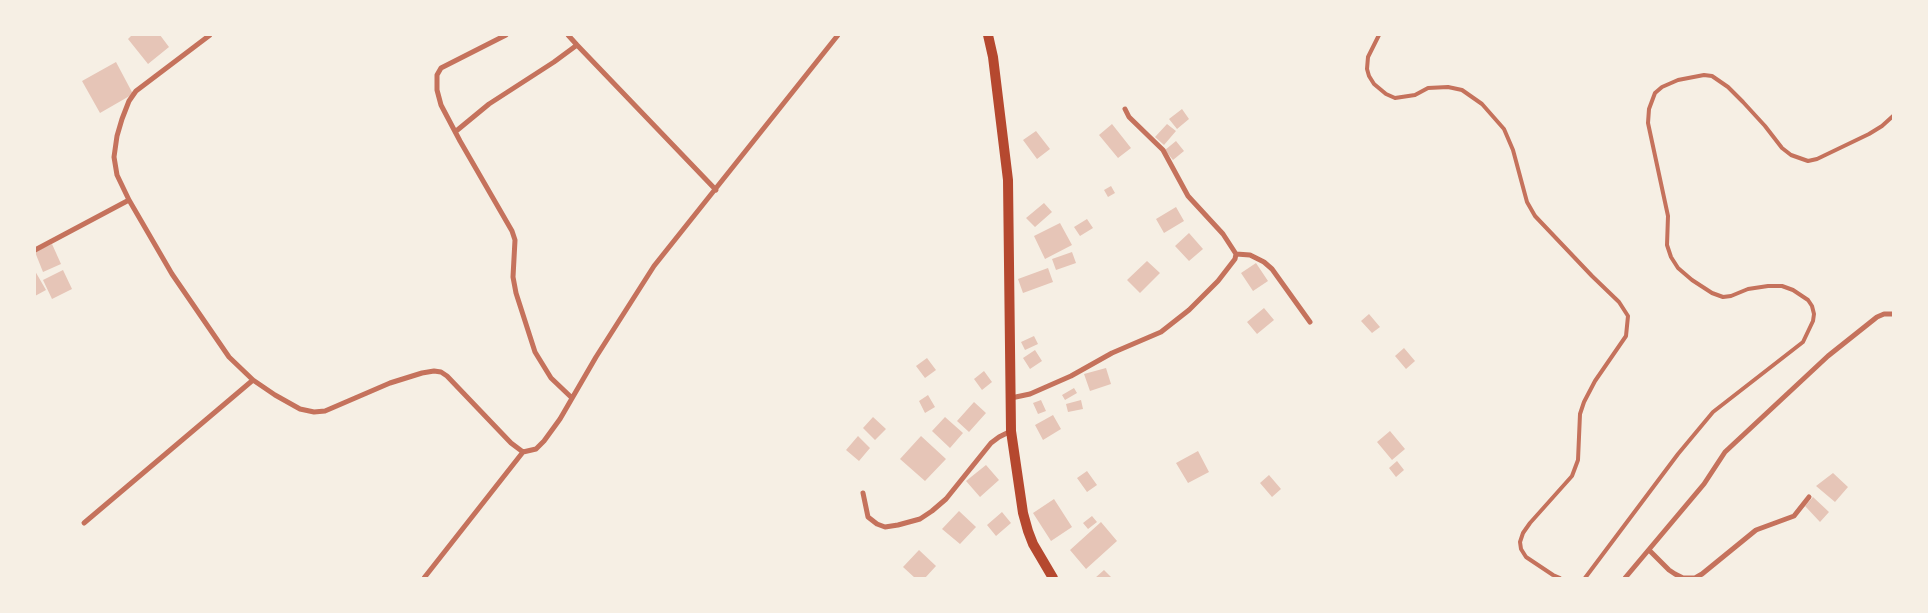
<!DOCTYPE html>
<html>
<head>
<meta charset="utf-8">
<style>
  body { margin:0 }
  #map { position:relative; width:1928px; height:613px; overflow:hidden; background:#f6efe4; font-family:"PT Sans Narrow",sans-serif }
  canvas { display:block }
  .frame { position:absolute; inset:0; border:36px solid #f6efe4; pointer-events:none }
</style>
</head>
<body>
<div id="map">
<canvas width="1928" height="613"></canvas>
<div class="frame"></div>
</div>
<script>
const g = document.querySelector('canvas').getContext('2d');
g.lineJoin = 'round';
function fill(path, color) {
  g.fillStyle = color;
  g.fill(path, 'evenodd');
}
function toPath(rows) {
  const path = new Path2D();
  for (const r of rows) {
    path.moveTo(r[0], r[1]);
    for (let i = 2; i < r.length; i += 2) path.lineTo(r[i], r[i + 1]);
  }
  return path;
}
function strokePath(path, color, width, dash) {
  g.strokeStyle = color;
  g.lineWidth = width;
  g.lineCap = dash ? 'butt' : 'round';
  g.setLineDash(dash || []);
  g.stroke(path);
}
const building = toPath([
  [132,35,160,35,169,47,148,64,128,39],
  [116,62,133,94,100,113,82,81],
  [1182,109,1189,119,1177,129,1169,119],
  [1112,124,1131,148,1118,158,1099,135],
  [1167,124,1176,131,1164,145,1155,137],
  [1036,131,1050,149,1037,159,1023,140],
  [1176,141,1184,151,1173,160,1165,150],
  [1111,186,1115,193,1108,197,1104,190],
  [1044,203,1052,212,1035,227,1026,218],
  [1176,207,1184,221,1164,233,1156,219],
  [1087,219,1093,228,1080,236,1074,227],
  [1060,223,1072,245,1045,259,1034,236],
  [1189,233,1203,249,1189,261,1175,246],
  [52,244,61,264,43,272,35,252],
  [1072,252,1076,263,1056,270,1052,259],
  [1147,261,1160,273,1140,293,1127,280],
  [1256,263,1268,281,1253,291,1241,273],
  [1048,268,1053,282,1023,293,1018,279],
  [63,270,72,289,52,299,43,280],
  [35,271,46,290,35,296],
  [1264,308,1274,320,1257,334,1247,322],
  [1369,314,1380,327,1372,333,1361,321],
  [1034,336,1038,344,1025,350,1021,342],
  [1404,348,1415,361,1406,369,1395,356],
  [1035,350,1042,361,1030,369,1023,358],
  [927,358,936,370,925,378,916,366],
  [1106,368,1111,384,1090,391,1084,374],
  [984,371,992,382,982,390,974,379],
  [1074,388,1077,393,1065,400,1062,395],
  [928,395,935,407,925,413,919,401],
  [1041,400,1046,411,1038,414,1033,403],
  [1081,400,1083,409,1068,412,1066,404],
  [974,402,986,413,969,432,957,421],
  [1053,415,1061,429,1043,440,1035,425],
  [873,417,886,429,875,440,863,428],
  [945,417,963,433,950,448,932,431],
  [1390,431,1405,449,1392,460,1377,442],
  [858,436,870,448,859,461,846,450],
  [921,436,946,459,925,481,900,459],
  [1198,451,1209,472,1188,483,1176,463],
  [1397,461,1404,470,1396,477,1389,468],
  [986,465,999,480,980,497,966,481],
  [1087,471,1097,485,1087,492,1077,478],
  [1833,473,1848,487,1835,502,1816,486],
  [1269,475,1281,489,1272,497,1260,483],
  [1813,497,1829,512,1820,522,1805,506],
  [1054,499,1072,527,1051,541,1033,513],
  [959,511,976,527,960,544,942,529],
  [1002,512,1011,523,996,536,987,525],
  [1092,516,1097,522,1088,529,1083,523],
  [1101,522,1117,541,1086,569,1070,550],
  [919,550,936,566,925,578,915,578,903,567],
  [1104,570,1112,578,1095,578]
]);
const service = toPath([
  [1379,35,1368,57,1367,69,1369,76,1374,84,1386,94,1395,98,1415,95,1428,88,1448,87,1462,90,1482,104,1504,129,1513,150,1527,202,1535,216,1592,276,1619,302,1628,316,1626,336,1595,381,1584,402,1580,414,1578,460,1572,476,1530,523,1523,533,1520,542,1521,549,1526,557,1553,575,1560,578],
  [1585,578,1678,454,1713,412,1803,342,1813,321,1814,314,1812,306,1808,300,1793,290,1782,286,1768,286,1748,289,1731,296,1723,297,1712,293,1692,280,1678,268,1671,257,1667,245,1668,216,1648,123,1649,109,1655,93,1662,87,1678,80,1704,75,1712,76,1728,87,1743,102,1765,126,1782,148,1791,155,1808,161,1817,159,1869,134,1882,126,1893,116]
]);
const minor = toPath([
  [210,35,136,91,129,101,122,119,117,136,114,157,117,175,129,200,172,274,229,357,253,380,275,395,300,409,314,412,325,411,390,383,422,373,434,371,441,372,447,376,511,443,523,452,536,449,544,441,560,419,596,357,654,266,838,35],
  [506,35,441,68,437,75,437,90,441,105,460,141,512,231,515,240,513,277,516,293,535,352,551,378,572,398],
  [568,35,577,45],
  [455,132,489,104,554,62,577,45,716,190],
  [35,250,129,200],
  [1236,254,1250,255,1264,262,1272,269,1310,322],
  [1011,398,1030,394,1071,376,1112,353,1161,332,1189,310,1218,281,1235,259,1236,254,1223,234,1188,196,1163,150,1129,117,1125,109],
  [863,493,868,517,877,524,885,527,898,525,920,519,932,511,946,499,991,443,999,437,1011,431],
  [84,523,253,380],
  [1649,550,1669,570,1675,574,1683,578,1695,578,1702,574,1756,530,1794,516,1809,497],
  [424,578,523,452],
  [1625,578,1704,484,1725,452,1828,356,1877,317,1884,314,1893,314]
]);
const secondary = toPath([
  [988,35,993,57,1008,180,1011,431,1023,513,1028,531,1033,544,1053,578]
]);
fill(building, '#e6c5b7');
strokePath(service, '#c5725c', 4);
strokePath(minor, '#c5725c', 5);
strokePath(secondary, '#b5482f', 10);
</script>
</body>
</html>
